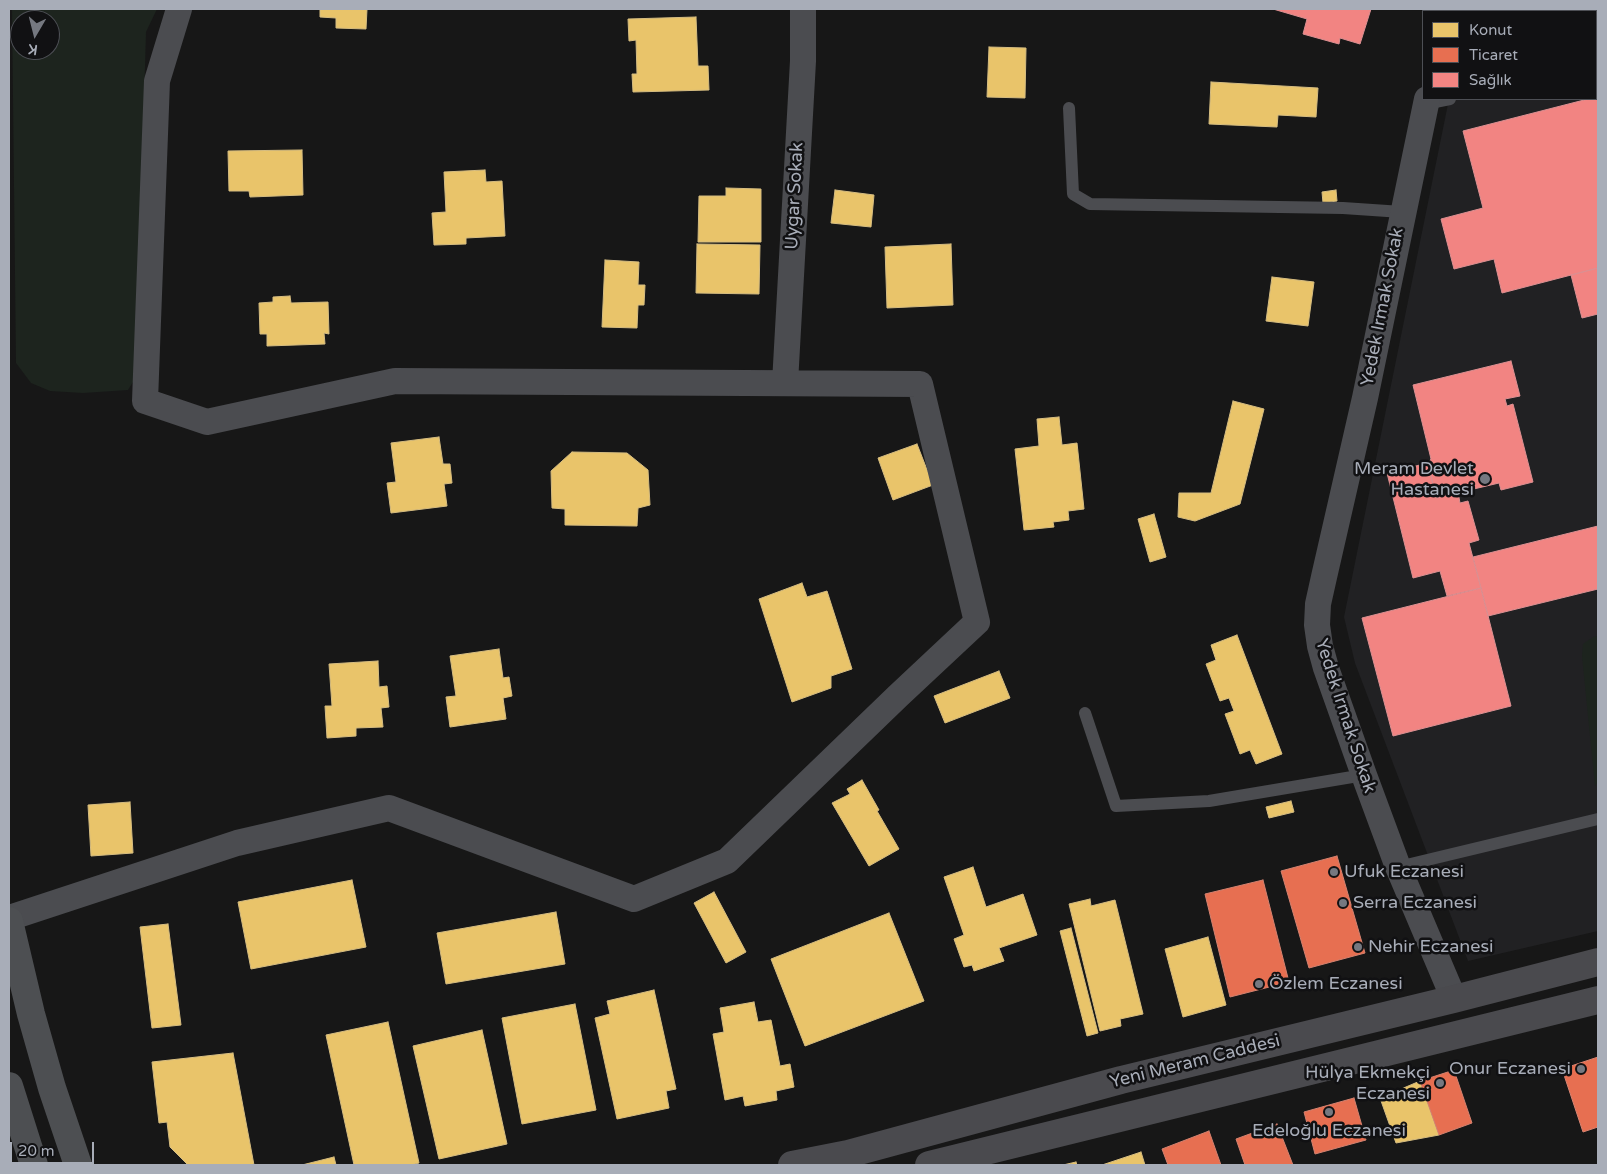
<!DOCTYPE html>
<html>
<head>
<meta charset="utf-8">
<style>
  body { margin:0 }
  #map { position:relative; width:1607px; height:1174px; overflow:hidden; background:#171717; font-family:"Varela Round",sans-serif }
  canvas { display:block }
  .frame { position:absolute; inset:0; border:10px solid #a8adb8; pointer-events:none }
  .legend { position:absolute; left:1422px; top:10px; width:175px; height:90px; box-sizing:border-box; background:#111113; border:1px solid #4d4f55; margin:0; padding:6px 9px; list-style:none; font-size:15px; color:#a8adb8 }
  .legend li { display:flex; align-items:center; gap:10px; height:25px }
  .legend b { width:25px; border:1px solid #4d4f55 }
  .north { position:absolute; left:10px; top:10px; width:50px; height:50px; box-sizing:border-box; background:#111113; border:1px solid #4d4f55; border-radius:50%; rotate:188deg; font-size:14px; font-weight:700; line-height:20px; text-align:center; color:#a8adb8 }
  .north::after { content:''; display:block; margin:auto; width:18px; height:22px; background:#757880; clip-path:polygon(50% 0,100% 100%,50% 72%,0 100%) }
  .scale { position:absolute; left:10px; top:1142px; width:84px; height:22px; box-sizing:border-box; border:2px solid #a8adb8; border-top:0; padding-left:6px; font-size:15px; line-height:18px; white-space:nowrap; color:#a8adb8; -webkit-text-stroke:4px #111113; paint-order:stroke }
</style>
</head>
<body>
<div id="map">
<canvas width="1607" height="1174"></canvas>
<div class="frame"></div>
<ul class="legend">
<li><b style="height:14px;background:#e9c46a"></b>Konut</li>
<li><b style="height:14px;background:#e76f51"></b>Ticaret</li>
<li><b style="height:14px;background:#f28482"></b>Sağlık</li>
</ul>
<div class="north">K</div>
<div class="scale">20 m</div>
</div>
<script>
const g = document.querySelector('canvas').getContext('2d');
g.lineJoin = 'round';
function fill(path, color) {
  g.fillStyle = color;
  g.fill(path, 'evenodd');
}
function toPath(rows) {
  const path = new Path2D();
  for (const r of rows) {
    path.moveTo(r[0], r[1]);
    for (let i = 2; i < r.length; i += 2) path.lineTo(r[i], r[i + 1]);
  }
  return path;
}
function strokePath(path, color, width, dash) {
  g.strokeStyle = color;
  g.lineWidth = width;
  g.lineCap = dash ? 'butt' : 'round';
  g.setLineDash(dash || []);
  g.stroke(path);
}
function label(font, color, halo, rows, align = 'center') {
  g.font = font + ' "Varela Round",sans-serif';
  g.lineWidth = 5;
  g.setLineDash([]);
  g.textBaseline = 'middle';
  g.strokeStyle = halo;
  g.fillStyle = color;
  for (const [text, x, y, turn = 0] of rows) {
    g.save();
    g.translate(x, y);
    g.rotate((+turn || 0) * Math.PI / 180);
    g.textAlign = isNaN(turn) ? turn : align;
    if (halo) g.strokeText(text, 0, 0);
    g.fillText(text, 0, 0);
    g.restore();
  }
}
const built = toPath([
  [1482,9,1598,9,1598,931,1468,961,1355,663,1344,617,1449,99,1596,99,1596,11,1481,11]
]);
const green = toPath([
  [12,9,157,9,146,32,136,377,128,390,83,393,50,391,31,383,16,363],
  [20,20,50,20,50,50,20,50],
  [1598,636,1598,782,1595,786,1582,656,1583,644,1593,637]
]);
const homes = toPath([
  [320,9,367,9,366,29,336,28,336,18,320,17,320,9],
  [696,17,698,66,708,66,709,90,633,92,632,74,637,74,636,40,629,41,628,19,696,17],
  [989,47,1026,48,1025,98,987,97,989,47],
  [1211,82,1318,88,1316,117,1278,115,1277,127,1209,124,1211,82],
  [302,150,303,195,250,197,249,191,229,191,228,151,302,150],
  [485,170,486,182,502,181,505,236,466,238,466,244,434,245,432,213,446,212,444,172,485,170],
  [726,188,761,189,761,242,698,242,699,196,726,196,726,188],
  [835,190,874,195,871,227,831,223,835,190],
  [1336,190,1337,201,1323,203,1322,192,1336,190],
  [697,244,760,245,759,294,696,293,697,244],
  [951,244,953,305,887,308,885,247,951,244],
  [605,260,639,262,638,285,645,285,644,305,638,305,637,328,602,327,605,260],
  [1272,277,1314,282,1308,326,1266,321,1272,277],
  [290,296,291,303,328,302,329,334,324,333,325,344,267,346,267,334,260,334,259,303,273,302,273,297,290,296],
  [1233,401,1264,409,1240,504,1195,521,1178,517,1179,493,1211,493,1233,401],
  [1059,417,1062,445,1077,443,1084,509,1068,511,1069,520,1053,522,1054,527,1024,530,1015,449,1039,446,1037,419,1059,417],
  [439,437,443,464,450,464,452,483,444,484,447,506,391,513,387,483,396,482,391,443,439,437],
  [917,444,933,485,893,500,878,458,917,444],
  [572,452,627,453,648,470,650,505,638,508,637,526,565,525,565,509,552,508,551,471,572,452],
  [1154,514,1166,557,1150,562,1138,519,1154,514],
  [802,583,807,597,827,591,852,669,831,676,831,688,792,702,759,599,802,583],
  [1237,635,1282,754,1256,764,1250,750,1240,754,1225,714,1234,711,1229,698,1220,701,1206,664,1216,660,1211,645,1237,635],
  [499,649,503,678,509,677,512,696,503,698,506,719,450,727,446,697,456,696,450,656,499,649],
  [378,661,379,687,387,686,389,707,381,708,383,727,356,728,356,736,327,738,325,706,332,706,329,664,378,661],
  [999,671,1010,698,945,723,934,696,999,671],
  [862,780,879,810,877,811,899,849,869,866,832,803,850,794,847,789,862,780],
  [1291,801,1294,812,1269,818,1266,807,1291,801],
  [130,802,133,853,91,856,88,805,130,802],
  [973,867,986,907,1023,894,1037,935,999,948,1004,961,974,971,972,965,964,967,954,939,964,935,944,877,973,867],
  [352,880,366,947,251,969,238,902,352,880],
  [714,892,746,952,726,963,694,903,714,892],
  [1090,899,1091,906,1115,900,1143,1014,1120,1019,1121,1026,1100,1031,1069,904,1090,899],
  [556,912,565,964,446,984,437,933,556,912],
  [889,913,924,1001,805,1046,771,959,889,913],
  [168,924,181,1025,152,1028,140,927,168,924],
  [1071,928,1098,1033,1087,1036,1060,931,1071,928],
  [1208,937,1226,1005,1183,1017,1165,949,1208,937],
  [654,990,676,1089,666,1091,669,1108,617,1119,595,1018,610,1014,607,1001,654,990],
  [754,1002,758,1022,771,1020,780,1066,790,1064,794,1087,776,1091,777,1100,745,1106,743,1096,725,1100,713,1034,724,1032,720,1008,754,1002],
  [575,1004,596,1110,522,1124,502,1018,575,1004],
  [388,1022,419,1163,411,1165,354,1165,326,1035,388,1022],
  [482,1030,507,1144,439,1159,413,1046,482,1030],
  [233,1053,254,1165,188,1165,170,1147,167,1122,159,1123,152,1062,233,1053],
  [1420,1081,1439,1135,1396,1143,1380,1098,1420,1081],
  [1141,1152,1145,1165,1102,1165,1141,1152],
  [334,1157,336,1165,302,1165,334,1157],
  [1076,1162,1077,1165,1063,1165,1076,1162]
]);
const shops = toPath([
  [1337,856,1365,953,1309,968,1281,871,1337,856],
  [1263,880,1289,982,1230,997,1205,894,1263,880],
  [1598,1057,1598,1127,1583,1132,1562,1069,1598,1057],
  [1454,1070,1472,1123,1439,1135,1420,1081,1454,1070],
  [1354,1098,1366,1140,1315,1154,1304,1112,1354,1098],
  [1277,1124,1293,1165,1245,1165,1236,1139,1277,1124],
  [1209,1131,1221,1165,1168,1165,1162,1149,1209,1131]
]);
const health = toPath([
  [1273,9,1371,9,1360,44,1340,38,1339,44,1303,34,1307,19,1273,9],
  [1512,9,1575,9,1575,11,1512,11,1512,9],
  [1575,9,1598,9,1598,22,1596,22,1596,11,1575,11,1575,9],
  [1598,96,1598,268,1502,293,1494,259,1454,269,1441,219,1483,208,1463,131,1588,99,1596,99,1596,97,1598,96],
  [1598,268,1598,314,1582,318,1571,275,1598,268],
  [1511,361,1520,396,1505,399,1507,406,1513,404,1533,482,1501,490,1499,483,1436,498,1428,463,1431,459,1413,385,1511,361],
  [1428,463,1436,498,1458,492,1460,503,1468,501,1479,540,1469,543,1481,588,1447,596,1440,571,1413,578,1387,473,1428,463],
  [1598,526,1598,589,1488,616,1473,557,1598,526],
  [1481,588,1511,706,1393,736,1362,618,1481,588]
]);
const service = toPath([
  [1596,40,1598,39],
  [1596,67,1598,67],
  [1425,104,1450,99],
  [1069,108,1073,194,1090,204,1343,208,1402,212],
  [1085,713,1116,806,1209,801,1364,775],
  [1398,867,1598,819]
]);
const minor = toPath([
  [1452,11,1453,9],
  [1427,99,1365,398,1324,577,1318,604,1317,625,1320,646,1326,668,1364,775,1398,867,1454,999],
  [785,383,803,61,803,9],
  [9,918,237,843,389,808,634,899,727,861,898,696,977,622,920,384,395,381,207,422,145,401,157,81,179,9]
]);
const secondary = toPath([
  [792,1165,848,1154,1121,1080,1454,999,1598,962],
  [929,1165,1598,1000]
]);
const primary = toPath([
  [9,921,31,1014,52,1088,78,1165],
  [9,1086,34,1165]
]);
const markers = [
  [1485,479,6,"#757880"],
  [1334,872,5,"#757880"],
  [1343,903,5,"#757880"],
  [1358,947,5,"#757880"],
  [1259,984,5,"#757880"],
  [1581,1069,5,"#757880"],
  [1440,1083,5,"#757880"],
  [1329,1112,5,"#757880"]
];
const streetNames = [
  ["Uygar Sokak",795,196,-87],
  ["Yedek Irmak Sokak",1383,307,-79],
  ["Yedek Irmak Sokak",1345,716,72],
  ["Yeni Meram Caddesi",1195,1062,-14]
];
const poiNames = [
  ["Meram Devlet",1474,469,"right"],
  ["Hastanesi",1474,490,"right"],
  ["Ufuk Eczanesi",1344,872],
  ["Serra Eczanesi",1353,903],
  ["Nehir Eczanesi",1368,947],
  ["Özlem Eczanesi",1269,984],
  ["Onur Eczanesi",1571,1069,"right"],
  ["Hülya Ekmekçi",1430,1073,"right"],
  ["Eczanesi",1430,1094,"right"],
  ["Edeloğlu Eczanesi",1329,1131,"center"]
];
fill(built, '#212123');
fill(green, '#1d241e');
fill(homes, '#e9c46a');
strokePath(homes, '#d6bd81', 1);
fill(shops, '#e76f51');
strokePath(shops, '#d48270', 1);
fill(health, '#f28482');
strokePath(health, '#dc9092', 1);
strokePath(service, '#4b4c50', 12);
strokePath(minor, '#4b4c50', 26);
strokePath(secondary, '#4a4a4e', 28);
strokePath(primary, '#4d4f52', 28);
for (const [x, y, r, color] of markers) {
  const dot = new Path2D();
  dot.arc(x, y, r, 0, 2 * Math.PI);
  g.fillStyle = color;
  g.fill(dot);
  strokePath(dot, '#111113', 2);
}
label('18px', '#a8adb8', '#111113', streetNames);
label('18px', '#a8adb8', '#111113', poiNames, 'left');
</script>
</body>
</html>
